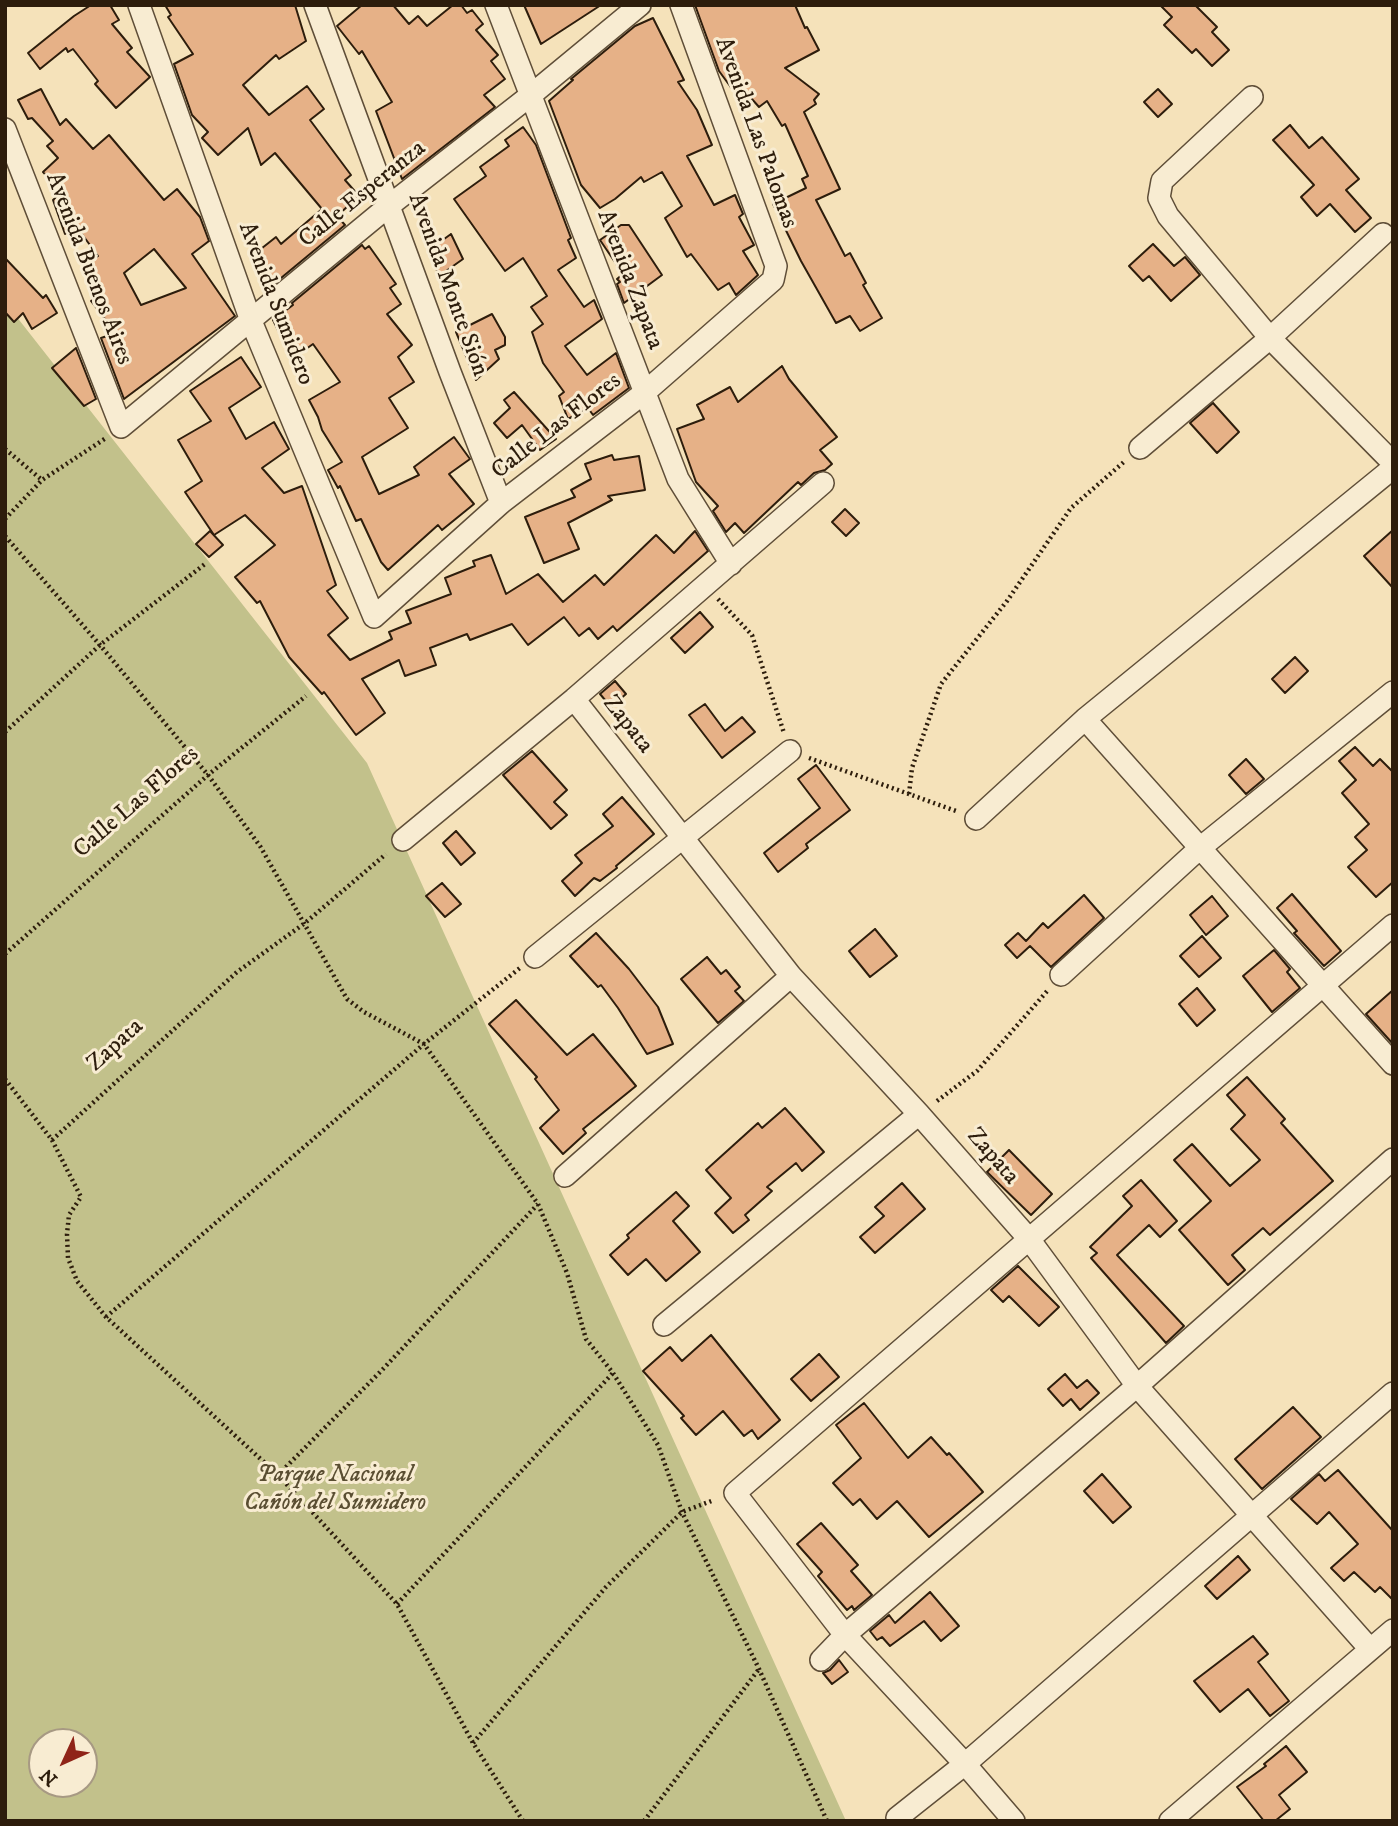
<!DOCTYPE html>
<html>
<head>
<meta charset="utf-8">
<style>
  body { margin:0 }
  #map { position:relative; width:1398px; height:1826px; overflow:hidden; background:#f5e2ba; font-family:"IM FELL DW Pica",serif }
  canvas { display:block }
  .frame { position:absolute; inset:0; border:7px solid #2d1d0c; pointer-events:none }
  .north { position:absolute; left:28px; top:1728px; width:70px; height:70px; box-sizing:border-box; background:#f8ecd2; border:2px solid #a79983; border-radius:50%; rotate:225deg; font-size:19px; font-weight:700; line-height:28px; text-align:center; color:#2d1d0c }
  .north::after { content:''; display:block; margin:auto; width:24px; height:32px; background:#8f2418; clip-path:polygon(50% 0,100% 100%,50% 72%,0 100%) }
</style>
</head>
<body>
<div id="map">
<canvas width="1398" height="1826"></canvas>
<div class="frame"></div>
<div class="north">N</div>
</div>
<script>
const g = document.querySelector('canvas').getContext('2d');
g.lineJoin = 'round';
function fill(path, color) {
  g.fillStyle = color;
  g.fill(path, 'evenodd');
}
function toPath(rows) {
  const path = new Path2D();
  for (const r of rows) {
    path.moveTo(r[0], r[1]);
    for (let i = 2; i < r.length; i += 2) path.lineTo(r[i], r[i + 1]);
  }
  return path;
}
function strokePath(path, color, width, dash) {
  g.strokeStyle = color;
  g.lineWidth = width;
  g.lineCap = dash ? 'butt' : 'round';
  g.setLineDash(dash || []);
  g.stroke(path);
}
function label(font, color, halo, rows, align = 'center') {
  g.font = font + ' "IM FELL DW Pica",serif';
  g.lineWidth = 6;
  g.setLineDash([]);
  g.textBaseline = 'middle';
  g.strokeStyle = halo;
  g.fillStyle = color;
  for (const [text, x, y, turn = 0] of rows) {
    g.save();
    g.translate(x, y);
    g.rotate((+turn || 0) * Math.PI / 180);
    g.textAlign = isNaN(turn) ? turn : align;
    if (halo) g.strokeText(text, 0, 0);
    g.fillText(text, 0, 0);
    g.restore();
  }
}
const green = toPath([
  [5,302,367,763,846,1821,5,1821],
  [42,1742,84,1742,84,1784,42,1784]
]);
const building = toPath([
  [91,5,110,5,119,20,112,24,132,48,127,52,150,77,116,108,95,84,98,81,73,49,68,52,66,48,40,69,28,53,74,16,91,5],
  [165,5,295,5,306,41,279,59,276,55,243,85,269,115,307,86,324,109,310,120,351,175,345,180,359,196,337,216,345,225,275,283,252,256,276,237,281,244,322,209,275,153,261,165,248,128,218,155,202,138,208,132,192,115,174,64,193,54,168,17,171,15,165,5],
  [362,5,393,5,409,24,418,16,427,26,453,5,461,5,467,13,472,10,483,24,476,30,498,55,491,61,505,79,484,95,495,107,402,179,376,111,392,102,362,51,359,54,337,26,362,5],
  [524,5,601,5,541,44,524,5],
  [695,5,795,5,805,28,807,27,819,50,785,68,819,94,814,100,816,104,804,112,840,189,816,200,845,256,850,253,866,283,863,285,882,318,860,331,850,316,836,323,801,261,773,204,806,188,802,179,808,176,785,124,782,126,767,101,759,107,751,98,744,103,730,86,719,71,695,5],
  [1160,5,1195,5,1217,27,1212,32,1229,50,1212,66,1196,49,1192,53,1164,25,1172,17,1160,5],
  [653,18,684,80,678,82,697,110,712,145,687,156,714,205,735,195,743,214,739,217,754,245,743,251,758,275,736,295,729,283,718,290,691,254,687,257,665,218,682,206,662,172,644,182,641,177,615,199,600,208,581,185,549,101,573,80,571,79,635,26,653,18],
  [41,89,60,125,66,119,93,149,109,135,164,200,177,189,200,217,209,241,192,254,235,316,124,399,101,338,116,333,91,301,101,293,81,269,98,256,76,226,65,234,53,200,62,192,43,172,58,158,47,146,53,141,32,118,28,119,18,100,41,89],
  [154,249,186,288,141,305,124,273,154,249],
  [1158,89,1172,104,1158,117,1144,102,1158,89],
  [1290,125,1309,148,1322,137,1359,179,1346,190,1371,218,1355,232,1330,204,1317,216,1301,197,1314,185,1273,140,1290,125],
  [523,127,536,145,571,238,568,240,576,258,558,270,584,307,594,300,602,319,565,346,587,375,616,353,629,388,593,415,588,408,568,419,559,396,564,392,543,363,532,332,543,324,531,307,547,296,523,258,505,271,454,199,486,176,480,167,509,146,505,140,523,127],
  [621,225,629,225,662,275,624,303,617,284,620,282,617,279,623,274,600,240,621,225],
  [451,234,463,259,439,276,429,250,451,234],
  [1153,244,1174,266,1185,257,1200,275,1171,301,1149,276,1143,281,1129,266,1153,244],
  [362,245,365,249,369,246,396,284,390,288,401,304,387,314,412,345,398,357,414,382,389,398,408,428,362,457,379,494,419,475,414,467,454,437,470,459,449,474,474,504,442,530,438,525,388,570,381,562,361,519,356,521,340,486,338,488,328,470,342,462,322,430,318,417,309,400,340,382,313,344,292,359,273,320,293,305,292,303,362,245],
  [5,258,43,298,46,295,57,313,32,329,23,313,14,322,5,312,5,258],
  [492,314,505,337,505,345,495,350,499,359,476,380,456,332,492,314],
  [76,348,96,399,84,406,52,368,76,348],
  [241,357,261,387,229,408,246,439,274,422,289,449,262,468,284,493,302,486,336,585,327,591,348,618,328,635,350,660,392,639,389,632,411,623,406,611,451,594,445,578,475,566,473,561,491,555,506,594,538,574,563,602,595,575,604,585,656,535,674,553,695,531,708,551,617,631,613,626,598,639,589,628,579,636,564,617,528,645,512,624,470,640,467,634,430,648,436,665,405,676,399,660,362,679,385,713,356,735,324,692,322,694,289,657,260,601,257,603,235,577,275,545,245,515,214,535,185,492,202,481,178,440,211,421,190,391,241,357],
  [782,366,789,379,837,437,820,450,832,464,825,470,814,473,801,485,798,482,744,533,735,523,726,532,713,511,718,506,696,482,677,429,704,419,697,405,730,387,738,402,782,366],
  [514,392,556,439,540,450,522,425,507,438,494,423,510,408,504,400,514,392],
  [1213,403,1239,432,1217,453,1190,423,1213,403],
  [612,455,614,460,639,456,645,490,608,496,612,500,568,523,579,549,544,563,525,517,575,497,571,490,591,479,585,464,612,455],
  [845,509,859,523,846,536,832,522,845,509],
  [1393,530,1393,588,1364,556,1393,530],
  [210,531,223,545,209,557,196,544,210,531],
  [700,612,713,627,685,653,671,638,700,612],
  [1295,657,1308,671,1285,693,1272,679,1295,657],
  [615,681,626,694,611,707,600,694,615,681],
  [705,704,725,731,742,717,755,732,722,758,689,715,705,704],
  [1355,747,1373,766,1380,759,1393,772,1393,882,1376,897,1348,867,1367,850,1355,837,1369,824,1342,793,1356,780,1339,761,1355,747],
  [532,751,567,790,554,802,567,815,551,829,503,775,532,751],
  [1246,759,1264,779,1246,794,1229,775,1246,759],
  [816,765,850,810,806,844,808,848,778,872,764,853,820,808,798,779,816,765],
  [622,797,654,834,616,866,617,868,600,881,594,878,575,896,562,881,582,863,575,855,613,826,603,814,622,797],
  [456,831,475,853,461,865,443,843,456,831],
  [442,883,461,904,445,917,426,896,442,883],
  [1292,894,1341,951,1324,966,1294,933,1297,931,1277,908,1292,894],
  [1084,895,1104,918,1051,967,1030,946,1017,958,1005,945,1018,933,1026,941,1043,923,1048,928,1084,895],
  [1212,896,1228,916,1206,935,1190,915,1212,896],
  [875,929,897,956,870,977,849,951,875,929],
  [596,933,629,969,658,1007,673,1044,647,1054,618,1008,601,985,598,987,570,956,596,933],
  [1202,936,1221,958,1199,977,1180,956,1202,936],
  [1274,950,1290,969,1287,972,1300,988,1272,1012,1243,976,1274,950],
  [707,957,721,974,726,970,740,987,735,991,744,1001,718,1023,681,979,707,957],
  [1197,988,1215,1010,1197,1026,1179,1004,1197,988],
  [1393,990,1393,1044,1366,1014,1393,990],
  [516,1000,567,1055,593,1034,636,1086,583,1129,586,1133,563,1154,540,1128,559,1110,535,1079,537,1077,489,1024,516,1000],
  [1247,1077,1285,1119,1281,1123,1333,1181,1270,1235,1263,1228,1232,1255,1245,1270,1228,1285,1179,1230,1211,1201,1174,1160,1192,1144,1230,1186,1260,1160,1231,1129,1245,1115,1227,1095,1247,1077],
  [785,1108,824,1152,802,1171,796,1163,767,1187,772,1191,745,1215,749,1220,733,1233,715,1213,731,1198,706,1170,758,1123,762,1128,785,1108],
  [1009,1150,1052,1194,1031,1215,987,1172,1009,1150],
  [1141,1180,1177,1221,1160,1237,1149,1225,1117,1255,1184,1326,1166,1343,1091,1258,1097,1253,1090,1247,1132,1206,1123,1196,1141,1180],
  [902,1183,925,1209,875,1253,860,1237,884,1216,875,1207,902,1183],
  [676,1192,689,1206,673,1221,700,1252,666,1281,646,1259,628,1275,610,1255,629,1238,627,1235,676,1192],
  [1018,1266,1059,1307,1039,1326,1009,1296,1003,1302,991,1290,1018,1266],
  [711,1335,780,1420,758,1439,752,1430,744,1436,723,1411,696,1435,681,1418,684,1416,643,1371,670,1347,682,1361,711,1335],
  [819,1354,839,1377,811,1401,791,1379,819,1354],
  [1065,1374,1077,1388,1087,1380,1099,1393,1080,1410,1071,1399,1063,1406,1048,1389,1065,1374],
  [864,1403,908,1458,931,1437,947,1455,949,1453,983,1492,929,1537,897,1501,877,1519,860,1499,853,1505,833,1483,861,1458,836,1425,864,1403],
  [1293,1407,1321,1437,1262,1489,1235,1459,1293,1407],
  [1338,1470,1393,1531,1393,1600,1380,1587,1375,1592,1354,1572,1344,1581,1331,1568,1358,1544,1329,1512,1317,1524,1291,1499,1319,1474,1325,1481,1338,1470],
  [1102,1474,1131,1507,1113,1523,1084,1491,1102,1474],
  [821,1523,858,1565,851,1571,872,1595,854,1610,852,1606,847,1610,818,1576,822,1572,797,1544,821,1523],
  [1238,1556,1250,1570,1217,1599,1205,1586,1238,1556],
  [930,1592,959,1626,941,1641,924,1621,890,1646,882,1637,877,1640,870,1631,889,1615,895,1623,930,1592],
  [1253,1636,1268,1654,1258,1662,1289,1701,1270,1716,1248,1689,1220,1712,1194,1681,1253,1636],
  [839,1660,848,1672,832,1684,823,1673,830,1670,839,1660],
  [1286,1746,1307,1772,1279,1795,1290,1809,1275,1821,1264,1821,1237,1787,1266,1766,1264,1764,1286,1746]
]);
const path = toPath([
  [5,449,42,480],
  [5,519,42,480,106,438],
  [5,536,100,645,208,775,260,846,347,999,364,1012,424,1044,538,1204,567,1273,586,1339,613,1373,658,1445,682,1512,759,1669,827,1821],
  [718,599,752,635,784,733],
  [5,732,100,645,205,564],
  [809,758,956,811],
  [909,794,912,768,941,684,1007,601,1071,508,1125,461],
  [5,954,208,775,306,696],
  [5,1079,52,1140,81,1197,69,1215,67,1234,68,1258,77,1281,106,1317,278,1475,397,1604,473,1743,523,1821],
  [937,1101,977,1071,1049,989],
  [52,1140,237,972,305,923,386,854],
  [106,1317,424,1044,520,968],
  [278,1475,384,1368,538,1204],
  [397,1604,613,1373],
  [473,1743,606,1587,682,1512,714,1500],
  [644,1821,759,1669]
]);
const minor = toPath([
  [139,5,251,321,374,617,501,503,644,393,773,280,776,266,681,5],
  [315,5,450,372,501,503],
  [496,5,678,479,731,564],
  [1252,97,1162,181,1159,198,1168,216,1270,338,1393,463],
  [5,129,121,427,390,205,531,95,640,5],
  [1140,448,1270,338,1383,234],
  [574,699,791,976,919,1114,1029,1239,1137,1386,1370,1649],
  [1085,719,1393,1064],
  [976,819,1085,719,1393,468],
  [403,840,574,699,823,483],
  [535,957,790,751],
  [1061,975,1200,848,1393,692],
  [565,1176,791,976],
  [664,1325,919,1114],
  [821,1660,845,1635,1137,1386,1393,1159],
  [897,1818,965,1764,1393,1393],
  [1014,1821,965,1764,845,1635,735,1493,1393,925],
  [1170,1821,1393,1630]
]);
const streetNames = [
  ["Avenida Las Palomas",755,133,70],
  ["Calle Esperanza",363,195,-39],
  ["Avenida Buenos Aires",88,269,69],
  ["Avenida Zapata",629,280,69],
  ["Avenida Monte Sión",447,285,70],
  ["Avenida Sumidero",275,304,69],
  ["Calle Las Flores",557,427,-38],
  ["Zapata",627,725,52],
  ["Calle Las Flores",137,803,-41],
  ["Zapata",116,1046,-42],
  ["Zapata",992,1157,49]
];
const parkNames = [
  ["Parque Nacional",335,1476],
  ["Cañón del Sumidero",335,1504]
];
fill(green, '#c2c18b');
fill(building, '#e6b187');
strokePath(building, '#2d1d0c', 2);
strokePath(minor, '#5f4e38', 24);
strokePath(path, '#2d1d0c', 4.5, [2, 3.5]);
strokePath(minor, '#f8ecd2', 21);
label('24px', '#2d1d0c', '#f8ecd2', streetNames);
label('italic 24px', '#5a4e32', '#f8ecd2', parkNames);
</script>
</body>
</html>
